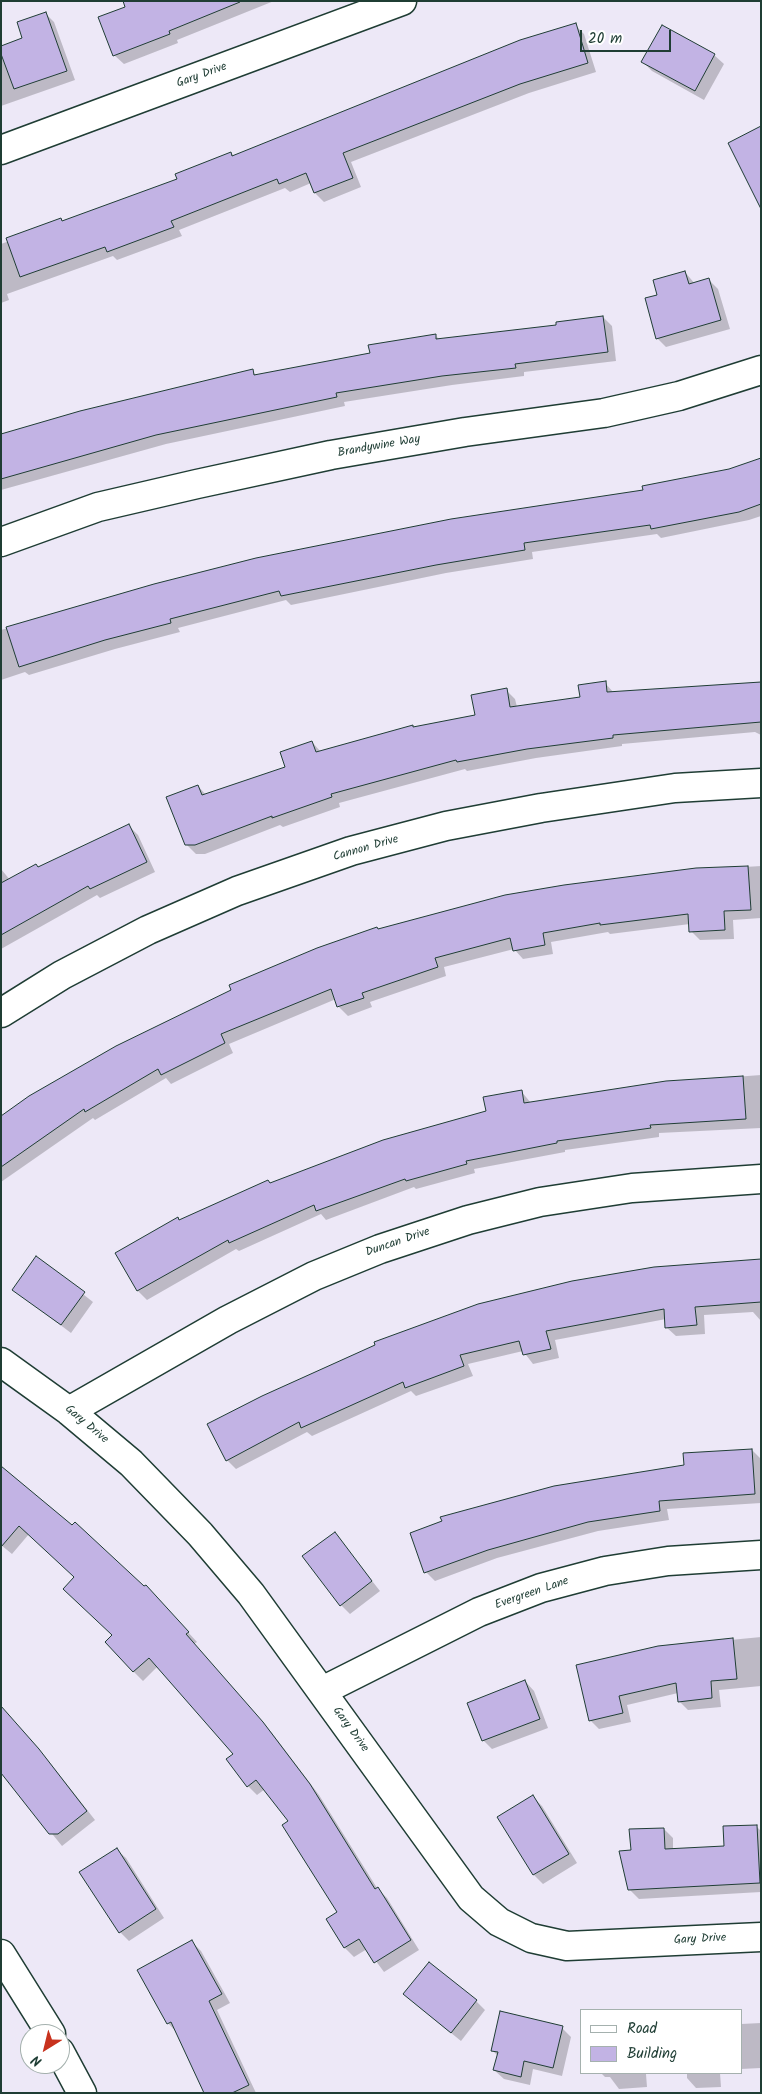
<!DOCTYPE html>
<html>
<head>
<meta charset="utf-8">
<style>
  body { margin:0 }
  #map { position:relative; width:762px; height:2094px; overflow:hidden; background:#ede8f7; font-family:Kalam,sans-serif }
  canvas { display:block }
  .frame { position:absolute; inset:0; border:2px solid #1f3d34; pointer-events:none }
  .legend { position:absolute; left:580px; top:2009px; width:162px; height:65px; box-sizing:border-box; background:#fff; border:1px solid #a5b1ae; margin:0; padding:6px 9px; list-style:none; font-size:15px; color:#1f3d34 }
  .legend li { display:flex; align-items:center; gap:10px; height:25px }
  .legend b { width:25px; border:1px solid #a5b1ae }
  .north { position:absolute; left:20px; top:2024px; width:50px; height:50px; box-sizing:border-box; background:#fff; border:1px solid #a5b1ae; border-radius:50%; rotate:216deg; font-size:14px; font-weight:700; line-height:20px; text-align:center; color:#1f3d34 }
  .north::after { content:''; display:block; margin:auto; width:18px; height:22px; background:#c8321e; clip-path:polygon(50% 0,100% 100%,50% 72%,0 100%) }
  .scale { position:absolute; left:580px; top:30px; width:91px; height:22px; box-sizing:border-box; border:2px solid #1f3d34; border-top:0; padding-left:6px; font-size:15px; line-height:18px; white-space:nowrap; color:#1f3d34; -webkit-text-stroke:4px #fff; paint-order:stroke }
</style>
</head>
<body>
<div id="map">
<canvas width="762" height="2094"></canvas>
<div class="frame"></div>
<ul class="legend">
<li><b style="height:6px;background:#fff"></b>Road</li>
<li><b style="height:14px;background:#c2b3e4"></b>Building</li>
</ul>
<div class="north">N</div>
<div class="scale">20 m</div>
</div>
<script>
const g = document.querySelector('canvas').getContext('2d');
g.lineJoin = 'round';
function fill(path, color) {
  g.fillStyle = color;
  g.fill(path, 'evenodd');
}
function toPath(rows) {
  const path = new Path2D();
  for (const r of rows) {
    path.moveTo(r[0], r[1]);
    for (let i = 2; i < r.length; i += 2) path.lineTo(r[i], r[i + 1]);
  }
  return path;
}
function strokePath(path, color, width, dash) {
  g.strokeStyle = color;
  g.lineWidth = width;
  g.lineCap = dash ? 'butt' : 'round';
  g.setLineDash(dash || []);
  g.stroke(path);
}
function label(font, color, halo, rows, align = 'center') {
  g.font = font + ' Kalam,sans-serif';
  g.lineWidth = 5;
  g.setLineDash([]);
  g.textBaseline = 'middle';
  g.strokeStyle = halo;
  g.fillStyle = color;
  for (const [text, x, y, turn = 0] of rows) {
    g.save();
    g.translate(x, y);
    g.rotate((+turn || 0) * Math.PI / 180);
    g.textAlign = isNaN(turn) ? turn : align;
    if (halo) g.strokeText(text, 0, 0);
    g.fillText(text, 0, 0);
    g.restore();
  }
}
const shadow = toPath([
  [124,1,274,1,177,40,178,43,124,64,114,55,126,7],
  [45,13,54,22,75,80,1,106,1,54,24,39],
  [575,25,584,34,596,72,529,93,351,162,361,187,324,202,315,193,311,183,290,192,285,188,179,230,182,236,117,260,113,256,7,294,9,300,1,303,1,244,179,179,231,153,234,156],
  [714,55,724,64,704,100,652,71,643,62],
  [685,272,695,284,709,280,718,289,730,329,666,347,657,338,658,296],
  [603,317,612,326,616,361,524,372,524,376,452,385,344,402,345,406,166,444,1,490,1,436,252,371,257,376,371,354,435,335,440,340,558,326],
  [761,459,761,516,749,520,661,538,657,534,532,552,533,559,446,573,291,605,286,600,178,628,180,632,115,649,29,675,25,672,1,680,1,630,66,610,645,491,730,470],
  [761,682,761,735,755,732,622,744,622,746,536,758,467,771,465,769,339,803,340,807,283,827,280,825,205,854,196,854,186,844,198,786,206,795,286,768,312,742,321,752,414,728,476,716,506,690,515,699,517,707,581,698,605,683,614,693],
  [129,826,138,835,155,872,100,898,97,895,1,949,1,869,10,880,36,865,39,868],
  [761,866,761,918,733,920,734,939,700,940,691,931,690,924,610,934,608,932,551,942,553,954,523,959,514,949,444,967,446,976,370,1002,372,1007,348,1016,339,1007,336,999,229,1044,233,1053,171,1084,166,1078,95,1120,93,1118,1,1182,1,1117,379,930,696,870],
  [761,1075,761,1128,659,1133,659,1137,565,1150,565,1152,474,1169,475,1173,416,1189,414,1187,326,1220,321,1214,239,1251,236,1249,147,1300,138,1291,116,1253,180,1221,271,1184,487,1112,521,1091,531,1103,666,1082],
  [37,1258,93,1302,71,1333,14,1290],
  [761,1262,761,1321,753,1312,704,1315,705,1334,676,1336,666,1327,666,1319,555,1340,559,1358,533,1364,523,1351,468,1364,473,1376,416,1396,411,1391,312,1436,307,1432,236,1469,227,1460,209,1425],
  [752,1450,761,1459,761,1503,667,1509,669,1520,598,1531,497,1558,435,1581,426,1572,685,1466],
  [1,1466,155,1596,197,1642,194,1644,272,1733,319,1795,377,1888,387,1898,419,1950,384,1972,367,1949,354,1957,345,1948,328,1920,338,1913,289,1822,265,1789,257,1795,248,1786,234,1754,158,1666,143,1681,134,1672,114,1636,76,1577,29,1534,12,1554,1,1545],
  [335,1534,380,1591,350,1614,341,1605],
  [761,1637,761,1686,719,1690,721,1707,688,1710,679,1701,678,1693,627,1705,631,1722,599,1729,590,1720,658,1647],
  [525,1681,534,1691,548,1728,492,1749,483,1740],
  [1,1707,47,1759,95,1820,62,1846,1,1771],
  [533,1797,542,1806,577,1863,543,1884,534,1875,499,1818],
  [756,1826,761,1831,761,1892,639,1899,629,1889,632,1852,664,1829,673,1838,673,1850,725,1847],
  [116,1849,126,1858,164,1918,129,1941,120,1932],
  [192,1942,201,1951,230,2003,217,2010,256,2093,206,2093,177,2033,168,2023],
  [476,2001,485,2010,461,2041,414,2003],
  [761,2023,761,2068,741,2069,741,2024],
  [562,2028,571,2037,562,2076,533,2069,530,2085,504,2079,494,2070,498,2056,492,2050],
  [601,2073,685,2073,646,2074,647,2087,619,2089,610,2077,605,2077],
  [687,2073,720,2073,721,2087,696,2088,687,2078]
]);
const building = toPath([
  [123,1,240,1,240,2,169,31,170,34,113,56,98,17,125,7,123,1],
  [46,12,67,71,14,89,1,54,1,46,22,38,17,22,46,12],
  [576,23,588,63,520,84,343,153,353,178,314,193,306,173,279,184,277,179,171,221,174,227,107,252,105,247,20,277,6,238,61,218,62,221,177,179,175,174,231,152,232,156,520,40,576,23],
  [662,25,715,54,695,91,641,62,662,25],
  [761,126,761,209,728,143,761,126],
  [685,271,689,284,709,278,721,320,656,339,645,298,657,295,653,280,685,271],
  [603,316,608,352,515,364,516,368,442,376,336,393,337,397,156,435,1,479,1,434,80,411,253,369,254,375,370,353,368,345,436,334,436,339,556,325,556,322,603,316],
  [761,458,761,504,739,512,651,529,650,525,524,543,525,550,436,565,281,596,279,591,170,619,171,623,105,640,19,667,6,627,154,584,256,558,451,519,643,490,642,486,729,469,761,458],
  [606,681,607,692,761,682,761,722,613,735,613,738,527,749,457,762,456,760,331,794,332,797,272,818,272,816,195,845,185,845,166,797,198,785,202,795,285,767,280,752,312,741,316,752,413,725,413,727,475,715,471,695,507,688,510,707,580,697,578,685,606,681],
  [129,824,147,862,90,889,88,886,1,935,1,883,36,864,38,867,129,824],
  [748,866,751,910,724,911,725,930,689,932,688,914,600,925,600,923,543,933,545,945,513,951,510,938,435,958,438,967,362,993,364,998,337,1007,331,989,221,1034,225,1043,161,1075,158,1069,85,1112,84,1109,1,1167,1,1116,29,1096,116,1046,231,990,229,985,317,948,377,927,378,929,505,895,564,885,696,868,748,866],
  [743,1076,746,1119,650,1125,651,1128,557,1141,557,1143,466,1161,467,1164,406,1181,405,1179,316,1211,314,1205,229,1243,228,1240,137,1291,115,1253,178,1217,179,1220,268,1180,270,1183,383,1140,486,1111,483,1097,522,1090,524,1103,666,1081,743,1076],
  [36,1256,85,1292,61,1325,12,1290,36,1256],
  [761,1259,761,1302,695,1307,697,1325,665,1328,664,1309,546,1331,551,1349,523,1355,519,1341,460,1355,464,1366,405,1388,403,1382,301,1428,299,1422,226,1461,207,1424,262,1396,375,1345,374,1342,478,1304,572,1281,654,1267,761,1259],
  [752,1449,755,1494,659,1501,660,1511,588,1522,488,1550,424,1573,410,1533,442,1521,440,1517,554,1486,684,1465,683,1453,752,1449],
  [1,1466,72,1525,75,1522,144,1586,146,1585,189,1632,186,1634,263,1722,310,1784,375,1889,378,1887,411,1940,374,1963,359,1939,344,1948,326,1919,337,1912,282,1825,288,1821,256,1780,247,1787,226,1759,233,1754,149,1658,133,1672,105,1642,112,1635,63,1589,74,1577,19,1526,1,1547,1,1466],
  [335,1532,372,1581,340,1606,302,1556,335,1532],
  [733,1638,737,1679,711,1681,712,1698,678,1702,676,1683,619,1696,623,1713,589,1721,576,1665,658,1646,733,1638],
  [525,1680,540,1719,482,1741,467,1703,525,1680],
  [1,1706,39,1749,87,1811,58,1834,49,1834,1,1773,1,1706],
  [533,1795,569,1854,533,1875,497,1817,533,1795],
  [757,1825,760,1883,628,1890,619,1851,631,1850,629,1829,664,1828,665,1849,724,1846,723,1826,757,1825],
  [117,1848,156,1909,119,1933,79,1872,117,1848],
  [192,1940,222,1994,209,2001,249,2085,232,2093,204,2093,171,2022,167,2024,137,1970,192,1940],
  [429,1962,477,2000,451,2033,403,1994,429,1962],
  [500,2011,563,2026,553,2068,524,2061,521,2077,493,2070,498,2052,491,2051,500,2011]
]);
const street = toPath([
  [1,150,402,1],
  [1,542,98,507,197,484,331,455,465,432,604,413,679,396,761,370],
  [1,1013,62,975,148,930,237,891,351,851,446,826,541,808,675,788,761,783],
  [1,1362,69,1411,131,1463,200,1534,251,1594,471,1898,499,1922,531,1938,567,1946,761,1937],
  [69,1411,228,1320,314,1276,380,1249,468,1220,540,1202,632,1188,761,1179],
  [322,1691,479,1612,541,1588,605,1571,668,1561,761,1555]
]);
const secondary = toPath([
  [1,1954,51,2034],
  [60,2052,82,2093]
]);
const streetNames = [
  ["Gary Drive",202,76,-20],
  ["Brandywine Way",379,447,-10],
  ["Cannon Drive",366,849,-16],
  ["Duncan Drive",398,1243,-19],
  ["Gary Drive",86,1425,40],
  ["Evergreen Lane",532,1594,-19],
  ["Gary Drive",350,1730,54],
  ["Gary Drive",700,1940,-3]
];
fill(shadow, '#0003');
fill(building, '#c2b3e4');
strokePath(building, '#1f3d34', 1);
strokePath(street, '#1f3d34', 31);
strokePath(secondary, '#1f3d34', 31);
strokePath(street, '#fff', 28);
strokePath(secondary, '#fff', 28);
label('12px', '#1f3d34', '#fff', streetNames);
</script>
</body>
</html>
